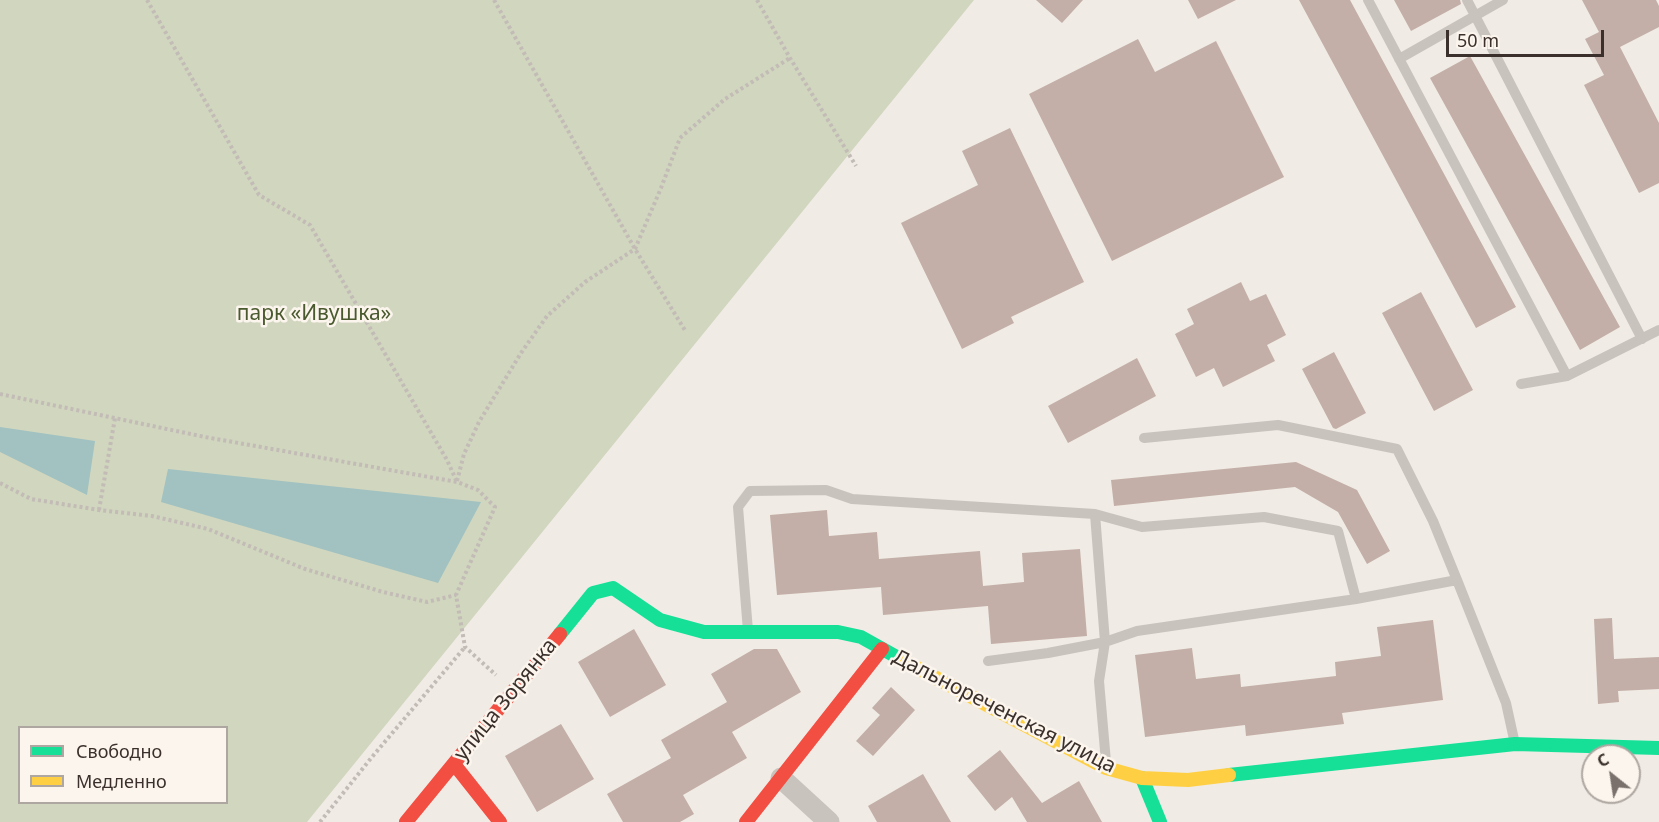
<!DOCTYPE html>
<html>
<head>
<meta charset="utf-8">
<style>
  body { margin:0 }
  #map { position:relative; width:1659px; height:822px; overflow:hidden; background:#f0ebe5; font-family:"Noto Sans",sans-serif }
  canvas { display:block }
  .legend { position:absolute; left:18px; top:726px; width:210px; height:78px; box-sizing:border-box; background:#fbf5ee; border:2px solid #aea6a0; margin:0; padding:8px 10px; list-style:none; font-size:18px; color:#3b302b }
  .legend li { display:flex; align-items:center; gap:12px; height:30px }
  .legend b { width:30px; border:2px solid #aea6a0 }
  .north { position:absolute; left:1581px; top:744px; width:60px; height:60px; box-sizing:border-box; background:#fbf5ee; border:2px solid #aea6a0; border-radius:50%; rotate:330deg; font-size:16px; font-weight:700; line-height:24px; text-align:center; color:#3b302b }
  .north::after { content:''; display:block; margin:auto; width:21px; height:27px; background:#7a716c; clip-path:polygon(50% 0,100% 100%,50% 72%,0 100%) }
  .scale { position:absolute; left:1446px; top:30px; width:158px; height:27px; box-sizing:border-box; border:3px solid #3b302b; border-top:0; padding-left:8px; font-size:18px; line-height:21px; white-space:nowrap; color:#3b302b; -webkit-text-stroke:4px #fbf5ee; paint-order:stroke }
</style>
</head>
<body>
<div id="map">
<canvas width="1659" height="822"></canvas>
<ul class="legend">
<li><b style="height:8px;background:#16e098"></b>Свободно</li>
<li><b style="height:8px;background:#ffcf43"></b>Медленно</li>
</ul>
<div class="north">С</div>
<div class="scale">50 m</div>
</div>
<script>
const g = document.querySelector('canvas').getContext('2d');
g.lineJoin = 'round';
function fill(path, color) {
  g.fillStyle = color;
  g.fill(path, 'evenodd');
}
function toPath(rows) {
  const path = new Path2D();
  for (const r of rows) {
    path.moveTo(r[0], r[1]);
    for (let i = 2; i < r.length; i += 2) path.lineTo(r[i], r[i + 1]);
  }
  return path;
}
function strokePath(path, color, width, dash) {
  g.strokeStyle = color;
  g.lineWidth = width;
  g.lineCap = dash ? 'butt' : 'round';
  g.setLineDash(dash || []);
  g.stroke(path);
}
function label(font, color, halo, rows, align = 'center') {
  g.font = font + ' "Noto Sans",sans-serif';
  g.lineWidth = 5;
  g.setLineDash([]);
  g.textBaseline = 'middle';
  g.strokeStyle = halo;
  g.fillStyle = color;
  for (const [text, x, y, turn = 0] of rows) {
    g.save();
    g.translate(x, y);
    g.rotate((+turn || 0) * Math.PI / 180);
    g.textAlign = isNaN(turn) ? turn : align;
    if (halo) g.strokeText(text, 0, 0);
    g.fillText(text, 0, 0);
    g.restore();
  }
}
const green = toPath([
  [0,0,974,0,307,822,0,822],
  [20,728,226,728,226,802,20,802]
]);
const water = toPath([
  [0,427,95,441,87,495,0,452],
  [168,469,481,502,438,583,161,502]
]);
const building = toPath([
  [1036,0,1083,0,1062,23],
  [1188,0,1236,0,1198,19],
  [1299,0,1350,0,1516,307,1476,328],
  [1394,0,1460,0,1461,4,1411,31],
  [1582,0,1656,0,1659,6,1659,27,1620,47,1659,123,1659,183,1639,193,1584,85,1604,75,1585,39,1599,32],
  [1138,39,1155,72,1216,41,1284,177,1112,261,1029,94],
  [1470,56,1620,327,1580,350,1430,78],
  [1010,128,1084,282,1011,317,1014,323,962,349,901,223,978,185,962,151],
  [1241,282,1250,301,1266,294,1286,335,1267,345,1275,361,1223,387,1214,368,1196,377,1175,334,1194,324,1187,309],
  [1421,292,1473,390,1434,411,1382,313],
  [1334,352,1366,413,1336,429,1333,428,1302,369],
  [1137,358,1156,396,1068,443,1048,406],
  [1296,462,1357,490,1390,551,1367,564,1338,512,1295,487,1114,506,1111,480],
  [827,510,829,536,877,532,879,559,980,551,983,586,1024,582,1022,553,1080,549,1087,636,991,644,988,606,883,615,881,587,777,595,770,515],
  [1612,618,1614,659,1659,657,1659,689,1618,691,1619,702,1598,704,1594,619],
  [1433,620,1443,700,1342,713,1344,724,1246,736,1245,725,1145,737,1135,655,1192,648,1196,679,1240,674,1241,687,1336,676,1335,662,1381,656,1377,627],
  [634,629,666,685,610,717,578,662],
  [754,649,777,649,801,692,732,732,747,758,683,795,694,814,680,822,623,822,607,794,671,758,661,740,727,702,711,674],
  [891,687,915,710,873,756,856,741,880,715,872,708],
  [561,724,594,779,537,812,505,756],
  [1000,750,1042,803,1079,781,1102,822,1027,822,1012,797,995,811,967,776],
  [923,774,951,822,877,822,868,806]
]);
const path = toPath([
  [147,0,259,195,310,225,447,460,457,482],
  [494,0,635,249,686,332],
  [757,0,790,58,856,166],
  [0,394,205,437,457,482,478,490,495,507,456,595,465,647,496,675],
  [457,481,464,454,479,422,521,353,547,316,585,282,635,249,661,188,680,138,725,99,790,58],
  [0,483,31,499,99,510,152,516,208,529,305,569,383,592,427,602,456,595],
  [99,510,115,418],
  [320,822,372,757,465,647]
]);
const lane = toPath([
  [1368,0,1567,376],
  [1467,0,1642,339],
  [1399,59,1503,0],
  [1521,384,1567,376,1659,330],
  [1144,438,1278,425,1397,449,1433,521,1457,580,1506,703,1515,744],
  [1095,514,1142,527,1264,517,1338,531,1356,599],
  [748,631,738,507,750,491,826,490,852,499,1095,514,1105,642,1099,681,1106,762],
  [988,661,1048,653,1105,642,1137,631,1356,599,1457,580]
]);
const street = toPath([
  [781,778,829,822]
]);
const fast = toPath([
  [560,634,593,593,613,588,660,620,704,632,838,632,861,637,904,661],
  [1229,775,1515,744,1659,748],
  [1142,778,1160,822]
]);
const slow = toPath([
  [904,661,1106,768,1142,778,1188,780,1229,775]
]);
const jam = toPath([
  [454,764,500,822],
  [406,822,560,634],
  [746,822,882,649]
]);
const parkNames = [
  ["парк «Ивушка»",314,314]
];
const streetNames = [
  ["улица Зорянка",506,700,-51],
  ["Дальнореченская улица",1004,712,27]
];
fill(green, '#d1d6bf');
fill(water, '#a1c2c1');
fill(building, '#c3afa7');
strokePath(path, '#c2bbb6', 4, [3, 3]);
strokePath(lane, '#c9c3be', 10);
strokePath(street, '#c9c3be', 21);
strokePath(fast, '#16e098', 14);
strokePath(slow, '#ffcf43', 14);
strokePath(jam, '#f24e42', 14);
label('21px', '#4a5a2e', '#fbf5ee', parkNames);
label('21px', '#3b302b', '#fbf5ee', streetNames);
</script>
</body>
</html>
